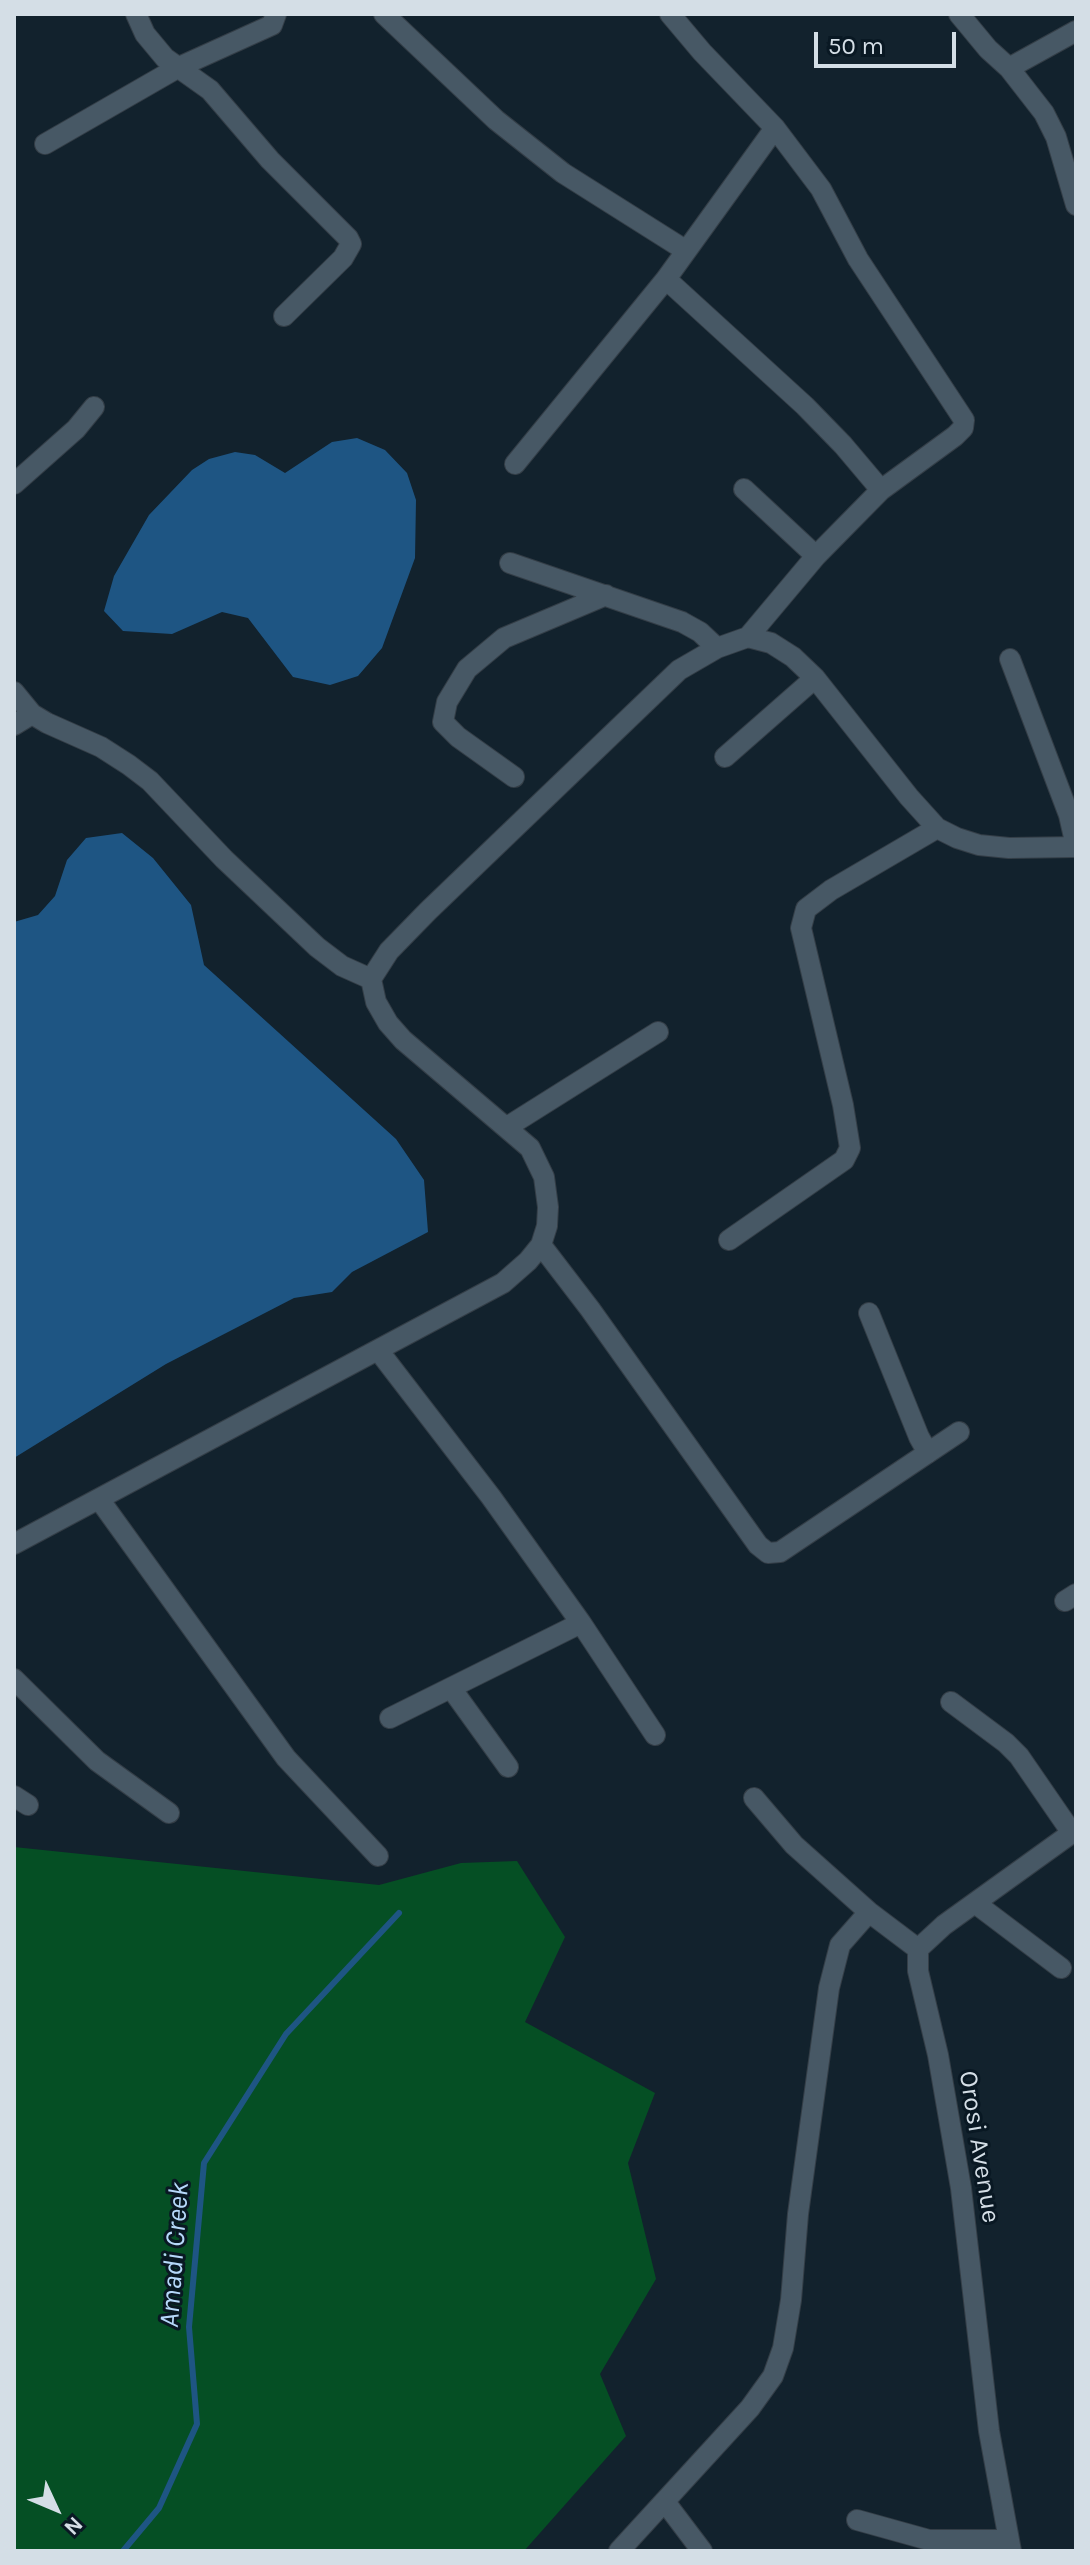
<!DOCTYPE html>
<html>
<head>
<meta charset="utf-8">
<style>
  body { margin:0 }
  #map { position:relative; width:1090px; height:2565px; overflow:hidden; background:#12222d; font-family:Karla,sans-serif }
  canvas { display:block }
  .frame { position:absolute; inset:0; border:16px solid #d4dee6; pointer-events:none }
  .north { position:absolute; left:16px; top:2469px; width:80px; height:80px; -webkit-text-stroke:6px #091823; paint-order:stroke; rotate:134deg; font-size:22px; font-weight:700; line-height:32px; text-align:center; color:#d4dee6 }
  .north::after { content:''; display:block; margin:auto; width:28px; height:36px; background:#d4dee6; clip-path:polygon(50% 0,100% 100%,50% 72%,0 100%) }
  .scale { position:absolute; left:814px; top:32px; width:142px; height:36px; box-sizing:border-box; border:4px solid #d4dee6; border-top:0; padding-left:10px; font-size:24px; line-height:28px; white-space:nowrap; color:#d4dee6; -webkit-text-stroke:6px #091823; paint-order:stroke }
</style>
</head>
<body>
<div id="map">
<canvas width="1090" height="2565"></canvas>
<div class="frame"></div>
<div class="north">N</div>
<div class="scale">50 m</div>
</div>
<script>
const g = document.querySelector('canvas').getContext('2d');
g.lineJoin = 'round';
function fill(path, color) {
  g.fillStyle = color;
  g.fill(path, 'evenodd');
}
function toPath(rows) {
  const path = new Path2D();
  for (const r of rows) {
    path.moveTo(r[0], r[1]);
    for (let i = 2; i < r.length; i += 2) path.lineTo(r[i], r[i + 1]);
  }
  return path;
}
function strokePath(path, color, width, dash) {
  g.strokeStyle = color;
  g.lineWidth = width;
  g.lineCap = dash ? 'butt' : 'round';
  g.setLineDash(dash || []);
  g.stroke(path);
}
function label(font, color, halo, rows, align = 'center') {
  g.font = font + ' Karla,sans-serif';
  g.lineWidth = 6;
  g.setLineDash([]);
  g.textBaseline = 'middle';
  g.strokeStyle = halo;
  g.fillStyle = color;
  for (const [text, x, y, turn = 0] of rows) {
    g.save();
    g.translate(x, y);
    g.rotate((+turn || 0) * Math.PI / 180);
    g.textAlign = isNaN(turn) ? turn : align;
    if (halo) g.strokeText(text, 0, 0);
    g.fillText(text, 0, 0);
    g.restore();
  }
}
const green = toPath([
  [14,1847,379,1885,461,1863,517,1861,565,1937,525,2022,655,2093,628,2163,656,2279,600,2374,626,2436,524,2551,14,2551]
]);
const water = toPath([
  [357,438,385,450,407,473,416,500,415,558,382,648,358,676,330,685,293,677,248,618,222,612,172,634,123,631,104,611,114,576,149,515,192,470,209,459,235,452,255,455,285,473,332,442],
  [122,833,153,858,191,905,204,965,396,1139,424,1180,428,1232,352,1272,332,1292,294,1298,166,1364,14,1458,14,922,38,915,55,896,67,860,86,838]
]);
const stream = toPath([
  [123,2551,159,2508,197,2424,189,2327,204,2163,286,2034,399,1913]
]);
const minor = toPath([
  [136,14,145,34,165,58,210,90,270,160,348,238,351,244,343,258,284,316],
  [384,14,496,120,563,173,685,250],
  [670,14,702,52,775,128,821,189,858,259,964,420,963,428,955,436,881,490,816,556,748,637],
  [959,14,988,49,1009,68],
  [1076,31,1009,68,1044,113,1056,137,1076,205],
  [45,144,179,67,272,25,276,14],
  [666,279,805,406,843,445,881,490],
  [515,464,666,279,775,128],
  [14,484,76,429,94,407],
  [744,489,816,556],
  [510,563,682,622,700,632,717,648],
  [1010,659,1069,815,1076,846],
  [14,692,32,714,47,723,101,747,129,765,150,781,224,859,317,947,342,966,371,979],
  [14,725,32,714],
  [725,757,815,678],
  [514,777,458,737,443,722,447,702,467,669,504,638,606,595],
  [507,1127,658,1032],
  [729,1240,844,1160,850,1148,843,1105,801,928,806,909,831,890,937,828],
  [541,1245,590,1309,758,1545,768,1553,780,1552,959,1432],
  [869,1313,919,1437,928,1453],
  [378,1350,491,1497,581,1623,655,1735],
  [99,1499,286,1758,378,1856],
  [14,1544,503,1283,528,1261,541,1245,547,1226,548,1207,544,1177,530,1148,403,1040,388,1023,376,1002,371,979,389,951,428,911,679,670,717,648,748,637,771,643,793,657,815,678,909,797,937,828,957,838,979,845,1009,848,1076,847],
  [1065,1601,1076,1594],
  [14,1679,97,1761,169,1813],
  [451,1688,508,1767],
  [951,1702,1006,1743,1019,1756,1072,1833],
  [390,1718,581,1623],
  [14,1796,28,1805],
  [754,1798,794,1845,869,1912,918,1949],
  [975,1903,1061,1968],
  [665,2502,702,2551],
  [857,2520,929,2540,1009,2540],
  [619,2551,750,2408,773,2376,783,2348,791,2300,798,2214,829,1988,840,1945,869,1912],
  [1011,2551,989,2431,961,2188,938,2055,918,1971,918,1949,944,1925,1076,1830]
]);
const streetNames = [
  ["Orosi Avenue",979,2147,81]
];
const waterNames = [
  ["Amadi Creek",175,2255,-86]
];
fill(green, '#054f24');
fill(water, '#1e5583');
strokePath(stream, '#1e5583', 6);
strokePath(minor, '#343e47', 22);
strokePath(minor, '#475865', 20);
label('26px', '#d4dee6', '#091823', streetNames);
label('italic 28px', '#b6d9fa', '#091823', waterNames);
</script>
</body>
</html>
